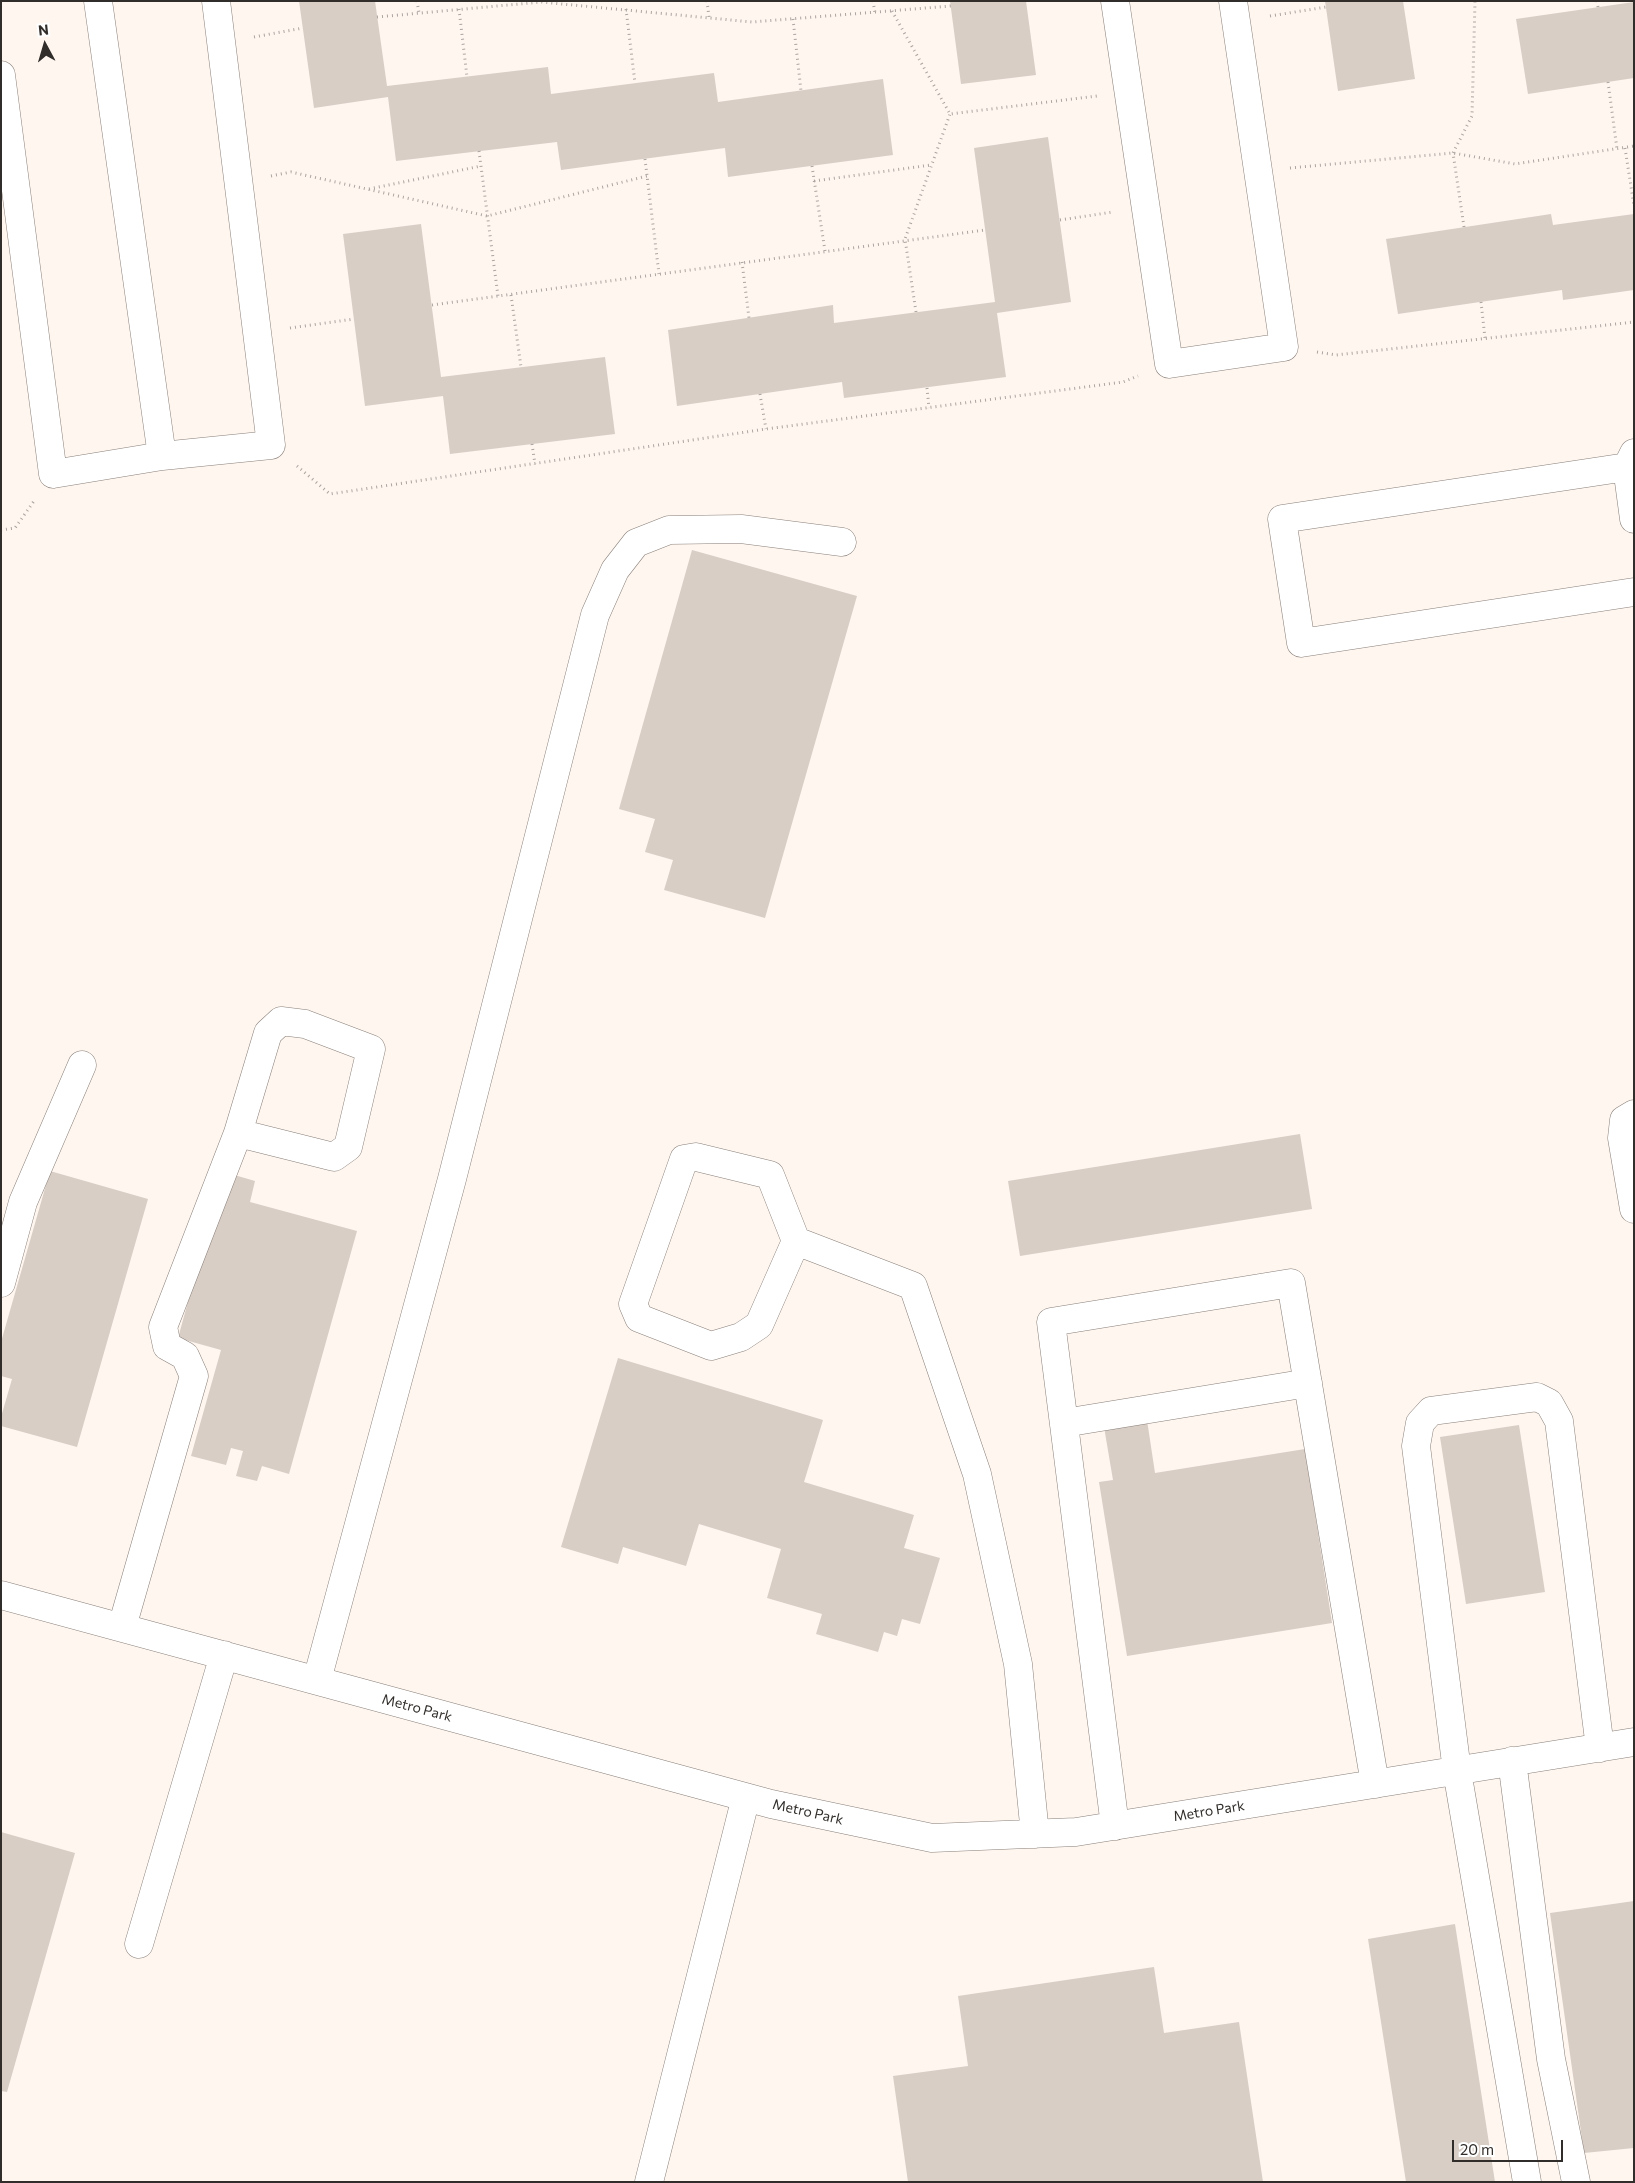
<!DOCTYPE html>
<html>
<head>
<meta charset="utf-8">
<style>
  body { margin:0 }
  #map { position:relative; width:1635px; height:2183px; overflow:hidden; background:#fff6f0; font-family:Commissioner,sans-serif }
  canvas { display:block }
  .frame { position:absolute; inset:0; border:2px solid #312d2a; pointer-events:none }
  .north { position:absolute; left:20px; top:20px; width:50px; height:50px; -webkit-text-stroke:4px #fff; paint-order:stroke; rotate:354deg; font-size:14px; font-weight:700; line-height:20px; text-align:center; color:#312d2a }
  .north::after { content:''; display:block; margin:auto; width:18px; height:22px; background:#312d2a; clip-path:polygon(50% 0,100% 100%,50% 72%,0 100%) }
  .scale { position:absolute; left:1452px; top:2140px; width:111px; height:22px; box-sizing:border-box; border:2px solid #312d2a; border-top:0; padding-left:6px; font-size:15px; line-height:18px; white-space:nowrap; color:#312d2a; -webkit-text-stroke:4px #fff; paint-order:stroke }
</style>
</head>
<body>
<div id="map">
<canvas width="1635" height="2183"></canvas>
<div class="frame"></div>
<div class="north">N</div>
<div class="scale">20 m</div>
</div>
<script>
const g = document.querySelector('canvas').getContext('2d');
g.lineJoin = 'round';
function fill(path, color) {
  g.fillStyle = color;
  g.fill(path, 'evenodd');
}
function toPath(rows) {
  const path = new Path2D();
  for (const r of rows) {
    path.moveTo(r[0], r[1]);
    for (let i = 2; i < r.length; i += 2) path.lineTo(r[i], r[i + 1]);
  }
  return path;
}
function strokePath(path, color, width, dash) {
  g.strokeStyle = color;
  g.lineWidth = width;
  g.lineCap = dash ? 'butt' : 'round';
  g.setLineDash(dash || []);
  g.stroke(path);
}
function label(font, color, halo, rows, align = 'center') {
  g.font = font + ' Commissioner,sans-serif';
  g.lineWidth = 4.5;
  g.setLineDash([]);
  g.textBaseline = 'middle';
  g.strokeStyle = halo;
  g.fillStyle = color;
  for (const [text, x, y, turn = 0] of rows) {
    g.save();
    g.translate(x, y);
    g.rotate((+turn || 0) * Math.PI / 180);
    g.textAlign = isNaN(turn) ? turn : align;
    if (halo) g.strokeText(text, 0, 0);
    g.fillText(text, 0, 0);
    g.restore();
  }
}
const building = toPath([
  [299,1,375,1,387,86,548,67,551,94,714,73,718,102,883,79,893,155,728,177,725,148,561,170,557,142,396,161,388,97,314,108],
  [950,1,1026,1,1036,75,961,84],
  [1325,1,1403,1,1415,79,1338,91],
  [1634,2,1634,78,1528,94,1516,19],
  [1048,137,1071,302,997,313,1006,377,844,398,842,382,677,406,668,330,833,305,834,323,995,302,974,148],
  [1551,214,1553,225,1634,214,1634,290,1563,300,1562,290,1398,314,1386,239],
  [421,224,441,377,605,357,615,434,450,454,443,396,365,406,343,234],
  [692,550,857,596,765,918,664,890,673,860,645,852,655,819,619,809],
  [1300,1134,1312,1209,1020,1256,1008,1181],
  [50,1171,148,1199,77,1447,1,1426,1,1417,12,1379,1,1376,1,1342],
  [224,1172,255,1181,250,1202,357,1231,289,1474,262,1466,257,1481,236,1476,243,1451,231,1448,226,1465,191,1456,221,1350,178,1338],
  [618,1358,823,1420,804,1482,914,1515,904,1548,940,1558,920,1624,902,1619,897,1636,884,1632,878,1652,816,1634,822,1614,767,1598,781,1549,699,1524,686,1566,623,1547,618,1564,561,1547],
  [1147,1420,1155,1473,1305,1449,1332,1623,1127,1656,1099,1482,1113,1480,1104,1427],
  [1519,1425,1545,1592,1466,1604,1440,1437],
  [1,1832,75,1853,7,2092,1,2091],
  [1634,1901,1634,2148,1584,2153,1550,1913],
  [1455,1924,1495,2182,1406,2182,1368,1939],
  [1154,1967,1164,2033,1239,2022,1263,2182,908,2182,893,2076,968,2066,958,1996]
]);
const path = toPath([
  [417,1,419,13],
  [707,1,709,17],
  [873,1,875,13],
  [1597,1,1598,7],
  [459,9,467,77],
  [626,9,635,83],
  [892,11,950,114,1097,96],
  [1270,16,1326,7],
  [377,17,541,2,752,22,951,6],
  [793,19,801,91],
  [254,37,303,28],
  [1608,82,1617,149],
  [1625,148,1634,206],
  [479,151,498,296],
  [645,159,659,274],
  [812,166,825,251],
  [1290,168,1453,153,1515,164,1634,146],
  [271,176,291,172,487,216,647,176],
  [814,181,931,165],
  [369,189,481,166],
  [1060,220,1113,212],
  [1464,227,1453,153,1472,116,1475,1],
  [742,262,749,318],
  [511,295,521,367],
  [1481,302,1485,338],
  [432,305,985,230],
  [916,312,905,239,950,114],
  [290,328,354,319],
  [1317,352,1336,355,1634,322],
  [927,388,929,408],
  [760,394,766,429],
  [532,444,535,464],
  [297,466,330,494,766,429,1123,382,1138,376],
  [1,530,15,528,34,501]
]);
const minor = toPath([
  [98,1,162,456,271,445,216,1],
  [1115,1,1169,364,1284,347,1233,1],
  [1,75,53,474,162,456],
  [1634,453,1627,467,1634,519],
  [1627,467,1282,519,1301,643,1634,592],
  [1634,1114,1624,1120,1622,1138,1634,1209],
  [796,1241,759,1325,741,1337,711,1346,639,1318,633,1304,684,1159,696,1157,770,1175,796,1241,913,1286,977,1474,1018,1664,1035,1834],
  [1,1283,23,1202,82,1065],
  [1064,1423,1308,1383],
  [1,1595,771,1804,932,1838,1076,1832,1634,1742],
  [122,1627,194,1376,185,1356,167,1346,163,1327,238,1133,268,1033,281,1021,305,1024,371,1049,348,1147,334,1157,238,1133],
  [317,1680,452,1179,595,615,615,570,636,543,669,530,741,529,842,542],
  [1512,1761,1551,2059,1576,2182],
  [1115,1826,1051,1322,1291,1283,1375,1784],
  [139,1944,224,1655],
  [649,2182,746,1797],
  [1527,2182,1457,1771,1416,1446,1420,1423,1431,1411,1537,1397,1549,1403,1559,1421,1600,1748]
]);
const streetNames = [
  ["Metro Park",417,1708,15],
  ["Metro Park",1209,1811,-9],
  ["Metro Park",808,1812,13]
];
fill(building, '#d8cec6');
strokePath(minor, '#897f79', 29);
strokePath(path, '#aba4a0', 3, [1, 4]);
strokePath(minor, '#fff', 28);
label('14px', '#312d2a', '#fff', streetNames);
</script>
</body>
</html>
